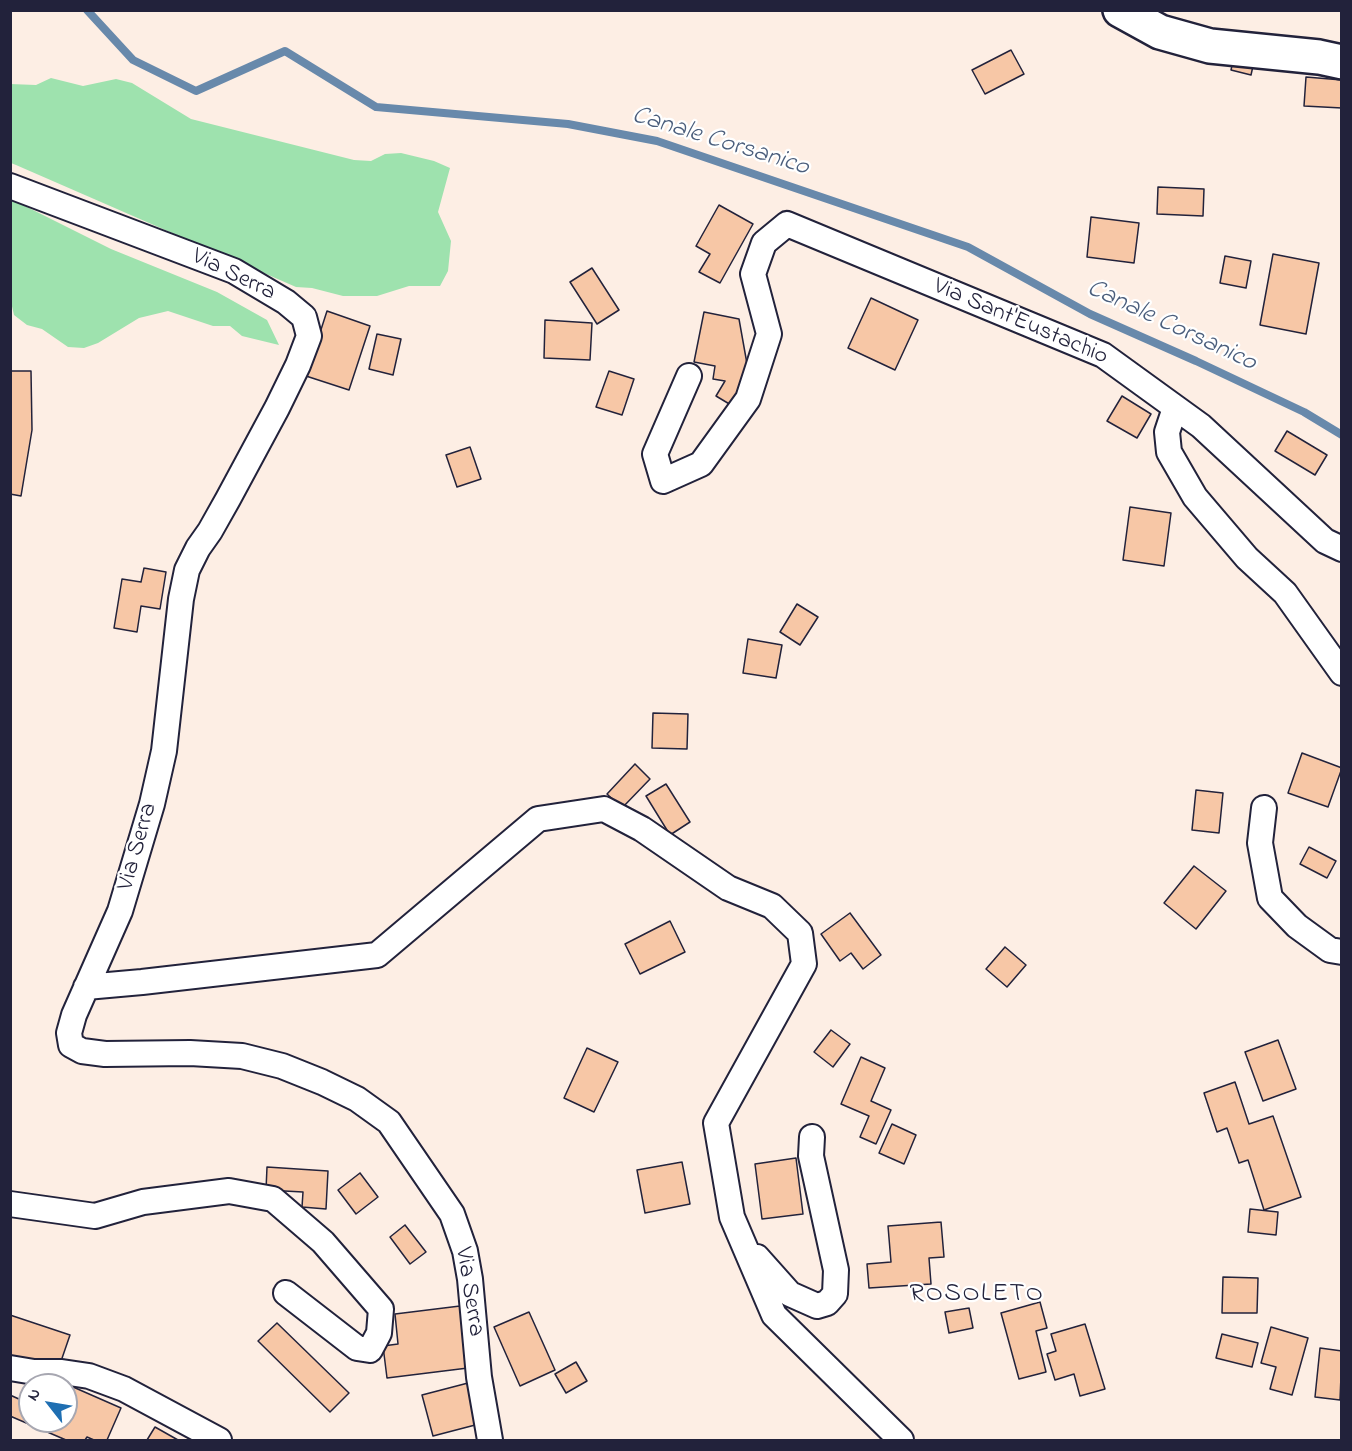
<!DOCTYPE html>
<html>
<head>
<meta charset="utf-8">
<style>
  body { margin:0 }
  #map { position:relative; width:1352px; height:1451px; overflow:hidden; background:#fdeee4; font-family:"Indie Flower",sans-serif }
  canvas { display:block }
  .frame { position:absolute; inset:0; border:12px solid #22223b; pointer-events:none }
  .north { position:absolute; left:18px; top:1373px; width:60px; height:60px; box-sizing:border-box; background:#fff; border:2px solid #a7a7b1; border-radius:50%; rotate:301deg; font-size:16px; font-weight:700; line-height:24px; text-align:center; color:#22223b }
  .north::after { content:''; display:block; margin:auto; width:21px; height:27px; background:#1f6fb2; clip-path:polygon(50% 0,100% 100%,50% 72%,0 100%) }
</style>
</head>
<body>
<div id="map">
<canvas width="1352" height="1451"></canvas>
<div class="frame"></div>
<div class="north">N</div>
</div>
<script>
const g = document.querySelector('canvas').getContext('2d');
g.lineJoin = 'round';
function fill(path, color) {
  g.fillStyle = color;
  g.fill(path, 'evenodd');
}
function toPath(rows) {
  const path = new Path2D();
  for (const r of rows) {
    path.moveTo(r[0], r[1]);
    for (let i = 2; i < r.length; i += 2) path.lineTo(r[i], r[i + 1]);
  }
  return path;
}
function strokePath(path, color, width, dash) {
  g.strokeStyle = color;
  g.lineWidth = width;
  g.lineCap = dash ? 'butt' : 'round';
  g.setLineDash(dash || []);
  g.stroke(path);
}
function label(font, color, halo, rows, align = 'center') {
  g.font = font + ' "Indie Flower",sans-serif';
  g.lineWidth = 4.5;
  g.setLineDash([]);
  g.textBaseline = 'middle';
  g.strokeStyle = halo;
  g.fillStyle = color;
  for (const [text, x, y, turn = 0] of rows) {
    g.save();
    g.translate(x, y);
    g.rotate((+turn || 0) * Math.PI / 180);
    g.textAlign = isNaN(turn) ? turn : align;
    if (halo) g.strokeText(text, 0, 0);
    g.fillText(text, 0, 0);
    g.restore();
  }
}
const green = toPath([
  [51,78,83,86,116,79,132,83,191,119,354,160,371,161,385,154,401,153,434,161,450,168,438,212,451,241,448,271,440,286,409,286,377,296,343,296,312,288,296,287,16,165,11,163,10,84,36,85],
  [11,199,111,249,217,292,267,320,279,345,242,336,230,326,213,326,168,311,139,318,98,343,84,348,68,347,42,329,27,325,14,315,11,302]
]);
const stream = toPath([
  [87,10,133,60,196,91,285,51,376,107,568,124,657,141,968,247,1090,314,1196,361,1304,412,1342,435]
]);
const building = toPath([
  [1011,50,1024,74,985,94,972,70,1011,50],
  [1233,61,1253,66,1251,75,1231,70,1233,61],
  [1306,77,1342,80,1342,108,1304,106,1306,77],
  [1158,187,1204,189,1203,216,1157,214,1158,187],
  [719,205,753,224,720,283,699,272,710,254,696,246,719,205],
  [1091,217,1139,223,1134,263,1087,257,1091,217],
  [1273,254,1319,263,1306,334,1260,325,1273,254],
  [1225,256,1251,261,1246,288,1220,283,1225,256],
  [592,268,619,310,597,324,570,282,592,268],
  [871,298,918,320,895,370,848,348,871,298],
  [327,311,370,326,349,390,306,376,327,311],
  [704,312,739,319,749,375,731,405,716,396,725,381,713,379,715,366,694,362,704,312],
  [545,320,592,323,590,360,544,358,545,320],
  [377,334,401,339,393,375,369,369,377,334],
  [10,371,31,371,32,430,21,496,10,494,10,371],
  [609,371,634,379,622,415,596,407,609,371],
  [1122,396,1151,414,1137,438,1107,421,1122,396],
  [1287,431,1327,455,1315,475,1275,451,1287,431],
  [470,447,481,479,457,487,446,455,470,447],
  [1130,507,1171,513,1164,566,1123,560,1130,507],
  [144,568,166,572,160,609,141,606,137,632,114,628,122,579,141,582,144,568],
  [797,604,818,617,800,645,780,632,797,604],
  [748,639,782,645,776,678,743,673,748,639],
  [653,713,688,714,687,749,652,748,653,713],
  [1302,753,1342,768,1328,807,1288,793,1302,753],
  [635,764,650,779,622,808,607,794,635,764],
  [666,784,690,822,670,835,646,796,666,784],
  [1196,790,1223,793,1219,833,1192,830,1196,790],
  [1309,847,1336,861,1327,878,1300,864,1309,847],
  [1194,866,1226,891,1196,929,1164,903,1194,866],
  [850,913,881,955,863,969,851,953,840,961,821,934,850,913],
  [670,921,685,952,640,974,625,944,670,921],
  [1005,947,1026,965,1007,987,986,969,1005,947],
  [831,1030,850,1044,833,1067,814,1052,831,1030],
  [1278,1040,1296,1089,1263,1101,1245,1052,1278,1040],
  [587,1048,618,1062,594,1112,564,1098,587,1048],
  [861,1057,885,1068,871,1101,891,1110,876,1144,860,1137,869,1116,841,1104,861,1057],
  [1235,1082,1249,1124,1273,1116,1301,1197,1264,1210,1248,1160,1239,1163,1227,1128,1217,1132,1204,1093,1235,1082],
  [892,1124,916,1135,904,1164,879,1153,892,1124],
  [796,1158,803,1214,762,1219,755,1164,796,1158],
  [682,1162,690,1204,645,1213,637,1170,682,1162],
  [267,1167,328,1171,326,1209,302,1207,303,1192,266,1190,267,1167],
  [360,1173,378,1197,356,1214,338,1190,360,1173],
  [1250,1209,1278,1212,1276,1235,1248,1232,1250,1209],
  [941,1222,944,1257,929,1258,931,1284,869,1288,867,1264,891,1262,888,1226,941,1222],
  [405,1225,426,1252,410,1264,390,1237,405,1225],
  [1223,1277,1258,1278,1257,1313,1222,1313,1223,1277],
  [1040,1302,1047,1328,1036,1331,1046,1372,1019,1379,1001,1313,1040,1302],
  [460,1306,468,1368,387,1378,383,1346,398,1344,395,1314,460,1306],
  [969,1308,973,1328,949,1333,945,1312,969,1308],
  [529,1312,555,1370,520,1386,494,1327,529,1312],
  [10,1315,70,1335,59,1367,39,1364,10,1355,10,1315],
  [277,1323,349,1393,330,1412,258,1341,277,1323],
  [1085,1324,1105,1389,1080,1396,1074,1374,1055,1380,1047,1354,1056,1351,1051,1334,1085,1324],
  [1271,1327,1308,1338,1292,1395,1270,1389,1276,1367,1261,1363,1271,1327],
  [1222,1334,1258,1343,1252,1367,1216,1358,1222,1334],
  [1320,1348,1342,1351,1340,1400,1315,1397,1320,1348],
  [576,1362,587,1381,566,1393,555,1374,576,1362],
  [64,1383,121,1408,107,1440,94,1440,87,1437,85,1440,66,1440,10,1416,10,1395,30,1404,30,1421,66,1421,66,1385,63,1385,64,1383],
  [468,1383,479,1424,433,1436,422,1395,468,1383],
  [155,1427,178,1440,147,1440,155,1427]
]);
const street = toPath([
  [10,186,234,271,286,302,304,317,309,336,298,365,277,408,228,499,210,531,198,548,187,570,181,599,164,751,152,804,120,911,74,1015,69,1033,71,1045,82,1051,105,1054,190,1053,242,1056,282,1066,322,1082,357,1099,389,1122,452,1214,465,1251,470,1279,479,1377,490,1440],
  [689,376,655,454,663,481,701,464,748,399,769,334,753,274,764,243,787,224,1103,355,1201,426,1325,541,1342,549],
  [1175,408,1167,432,1169,452,1195,497,1247,558,1285,593,1342,673],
  [1264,808,1260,843,1270,898,1297,926,1330,950,1342,952],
  [86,987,142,982,377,955,538,819,604,809,642,829,728,888,772,906,800,933,804,964,716,1123,732,1217,774,1315,901,1440],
  [10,1204,95,1216,143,1202,229,1191,273,1199,323,1242,381,1309,379,1333,370,1350,357,1348,286,1293],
  [757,1257,790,1294,817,1306,827,1303,835,1294,836,1270,811,1156,812,1137],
  [10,1368,34,1372,62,1372,89,1376,124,1389,219,1440]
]);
const secondary = toPath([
  [1120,10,1160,32,1210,46,1319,57,1342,62]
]);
const streetNames = [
  ["Via Serra",233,276,26],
  ["Via Sant'Eustachio",1020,323,23],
  ["Via Serra",139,847,-74],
  ["Via Serra",468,1292,81]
];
const waterNames = [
  ["Canale Corsanico",720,143,17],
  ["Canale Corsanico",1171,327,25]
];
const neighbourhoodNames = [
  ["ROSOLETO",977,1296]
];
fill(green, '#9ee2ae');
strokePath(stream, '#6889ab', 8);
fill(building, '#f7c7a6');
strokePath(building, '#22223b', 1.5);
strokePath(street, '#22223b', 28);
strokePath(secondary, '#22223b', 38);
strokePath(street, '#fff', 24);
strokePath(secondary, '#fff', 33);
label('24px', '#22223b', '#fff', streetNames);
label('italic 26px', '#4b5e7c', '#fff', waterNames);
g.letterSpacing = '1.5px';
label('26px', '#22223b', '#fff', neighbourhoodNames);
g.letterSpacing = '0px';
</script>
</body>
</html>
